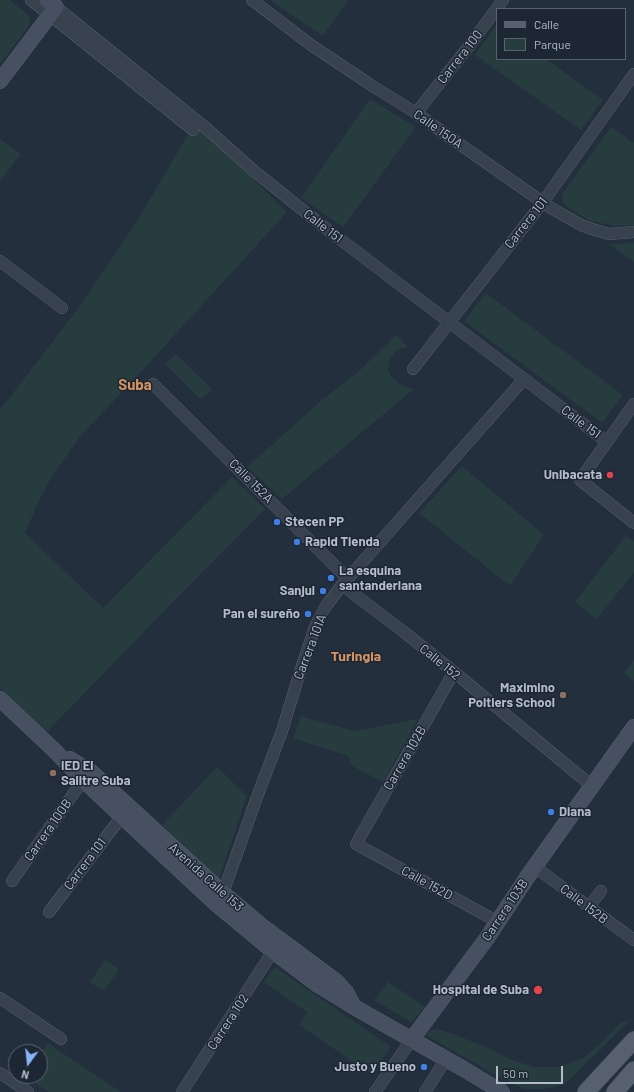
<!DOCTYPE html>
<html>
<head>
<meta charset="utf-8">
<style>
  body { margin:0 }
  #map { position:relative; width:634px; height:1092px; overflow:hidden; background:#242f3e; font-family:Barlow,sans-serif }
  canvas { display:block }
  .legend { position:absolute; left:496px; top:8px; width:130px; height:52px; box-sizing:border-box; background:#1d2633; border:1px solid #59626f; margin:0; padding:5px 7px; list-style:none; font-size:12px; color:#b4bcc9 }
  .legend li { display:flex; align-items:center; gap:8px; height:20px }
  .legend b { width:20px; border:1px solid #59626f }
  .north { position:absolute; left:8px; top:1044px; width:40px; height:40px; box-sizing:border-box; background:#1d2633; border:1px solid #59626f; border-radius:50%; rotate:195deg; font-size:11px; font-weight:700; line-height:16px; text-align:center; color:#b4bcc9 }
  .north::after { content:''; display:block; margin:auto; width:14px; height:18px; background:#8ab4f8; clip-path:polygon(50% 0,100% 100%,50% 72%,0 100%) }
  .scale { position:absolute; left:496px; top:1066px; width:67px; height:18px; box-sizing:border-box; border:2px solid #b4bcc9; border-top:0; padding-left:5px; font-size:12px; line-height:14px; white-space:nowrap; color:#b4bcc9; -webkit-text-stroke:3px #1d2633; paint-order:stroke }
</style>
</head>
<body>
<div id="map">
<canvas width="634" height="1092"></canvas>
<ul class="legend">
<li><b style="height:5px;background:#56606e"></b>Calle</li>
<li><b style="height:11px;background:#263c3f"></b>Parque</li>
</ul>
<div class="north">N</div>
<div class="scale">50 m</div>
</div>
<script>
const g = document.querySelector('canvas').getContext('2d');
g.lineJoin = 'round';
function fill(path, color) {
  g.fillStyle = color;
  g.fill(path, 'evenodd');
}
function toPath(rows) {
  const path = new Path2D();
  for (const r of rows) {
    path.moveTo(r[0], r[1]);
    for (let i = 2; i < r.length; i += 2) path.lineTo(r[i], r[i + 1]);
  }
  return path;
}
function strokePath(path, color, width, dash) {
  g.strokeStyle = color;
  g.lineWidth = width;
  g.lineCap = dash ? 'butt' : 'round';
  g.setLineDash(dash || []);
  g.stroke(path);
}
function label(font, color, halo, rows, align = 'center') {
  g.font = font + ' Barlow,sans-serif';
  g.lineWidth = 3;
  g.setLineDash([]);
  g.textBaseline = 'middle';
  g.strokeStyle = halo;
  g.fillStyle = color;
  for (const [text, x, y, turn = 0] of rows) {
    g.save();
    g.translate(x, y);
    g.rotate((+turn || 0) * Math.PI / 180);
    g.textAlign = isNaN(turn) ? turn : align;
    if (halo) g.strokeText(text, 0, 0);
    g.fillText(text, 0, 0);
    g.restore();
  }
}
const green = toPath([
  [0,0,9,0,29,15,30,20,29,26,0,64],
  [270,0,348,0,323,36],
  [497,24,497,59,546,59,603,100,581,130,475,55],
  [370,99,416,127,343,227,301,198],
  [197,124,287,212,129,385,82,434,52,476,37,505,25,533,103,608,232,477,265,509,166,609,45,734,0,688,0,410,79,307,137,221,186,138],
  [611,127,634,143,634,225,616,226,591,221,565,206,562,200,562,194],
  [0,139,21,154,0,181],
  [634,242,634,262,609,244,617,244],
  [486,293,623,395,602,423,464,321],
  [396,335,408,347,398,349,390,359,388,370,391,376,396,381,405,387,414,389,282,499,247,467,322,400,359,371],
  [176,354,213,390,200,399,165,364],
  [462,466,544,535,510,586,419,513],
  [626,536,634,542,634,572,597,619,575,602],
  [634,660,634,681,624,673],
  [301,716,354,731,418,719,383,782,352,766,348,756,293,738],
  [217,767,247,796,219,879,162,825],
  [105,960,119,969,104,991,90,982],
  [275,967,391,1047,371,1074,299,1025,307,1012,264,982],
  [388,982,425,1007,411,1022,374,1000],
  [629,1021,565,1084,545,1089,524,1089,492,1073,426,1035,431,1030,440,1030,453,1034,486,1047,509,1059,534,1067,558,1067,583,1058,602,1042,620,1023],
  [48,1043,64,1054,121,1092,49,1092,25,1077,26,1076,40,1076,40,1055]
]);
const street = toPath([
  [31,0,193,130],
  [252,0,311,45,374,87,416,113,458,143,551,208,581,225,592,229,609,234,634,232],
  [56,7,206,128,254,171,324,227,607,442],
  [416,113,469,46,503,0],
  [0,261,62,308],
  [413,369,543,202,634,74],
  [153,384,348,579],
  [634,404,580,480,634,523],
  [342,585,404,632,454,672,592,786],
  [454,672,356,844,498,922],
  [535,867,634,940],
  [12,881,83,780],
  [218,898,223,893,257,797,282,731,300,672,315,627,320,617,326,606,342,585,524,379],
  [589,907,601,891],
  [49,912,122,816],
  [0,998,61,1039],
  [0,1073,28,1092],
  [182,1092,273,951],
  [375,1092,412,1039],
  [425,1092,446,1059]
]);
const secondary = toPath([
  [0,81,56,7,47,0],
  [0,699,54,750,83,780,145,838,214,902,273,951,318,985,354,1007,462,1068,502,1092],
  [70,759,90,771,223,893,263,927,337,982,346,992,353,1005],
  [412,1039,487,938,528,876,634,727]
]);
const primary = toPath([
  [586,1092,634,1040],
  [615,1092,634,1070]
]);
const markers = [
  [610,475,4,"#e0444e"],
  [277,522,4,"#3f7fe0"],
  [297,542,4,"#3f7fe0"],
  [331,578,4,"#3f7fe0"],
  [323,591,4,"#3f7fe0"],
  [308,614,4,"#3f7fe0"],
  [563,695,4,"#8d6e63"],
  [53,773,4,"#8d6e63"],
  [551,812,4,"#3f7fe0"],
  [538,990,5,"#e0444e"],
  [424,1067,4,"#3f7fe0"]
];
const streetNames = [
  ["Carrera 100",460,57,-52],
  ["Calle 150A",438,129,35],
  ["Carrera 101",526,223,-52],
  ["Calle 151",323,226,38],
  ["Calle 151",581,422,37],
  ["Calle 152A",251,481,45],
  ["Carrera 101A",310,647,-69],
  ["Calle 152",440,662,39],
  ["Carrera 102B",405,758,-60],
  ["Carrera 100B",48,830,-55],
  ["Carrera 101",85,864,-53],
  ["Avenida Calle 153",206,877,42],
  ["Calle 152D",427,883,29],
  ["Calle 152B",584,904,37],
  ["Carrera 103B",505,910,-56],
  ["Carrera 102",228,1022,-57]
];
const poiNames = [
  ["Unibacata",602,475],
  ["Stecen PP",285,522,"left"],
  ["Rapid Tienda",305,542,"left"],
  ["La esquina",339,571,"left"],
  ["santanderiana",339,586,"left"],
  ["Sanjul",315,591],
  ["Pan el sureño",300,614],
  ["Maximino",555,688],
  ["Poitiers School",555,703],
  ["IED El",61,766,"left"],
  ["Salitre Suba",61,781,"left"],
  ["Diana",559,812,"left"],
  ["Hospital de Suba",529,990],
  ["Justo y Bueno",416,1067]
];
const neighbourhoodNames = [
  ["Turingia",356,656]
];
const quarterNames = [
  ["Suba",135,385]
];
fill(green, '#263c3f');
strokePath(street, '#565f6c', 12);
strokePath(secondary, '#565f6c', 16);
strokePath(primary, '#414a57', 18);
strokePath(street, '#38414e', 11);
strokePath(secondary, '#465061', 15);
strokePath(primary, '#56606e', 17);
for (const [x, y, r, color] of markers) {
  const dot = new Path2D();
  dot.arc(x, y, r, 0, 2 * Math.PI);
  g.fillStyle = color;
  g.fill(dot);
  strokePath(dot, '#1d2633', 1.5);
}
label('13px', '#b4bcc9', '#1d2633', streetNames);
label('bold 13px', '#b4bcc9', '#1d2633', poiNames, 'right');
label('bold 14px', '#d59563', '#1d2633', neighbourhoodNames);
label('bold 15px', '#d59563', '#1d2633', quarterNames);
</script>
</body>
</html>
